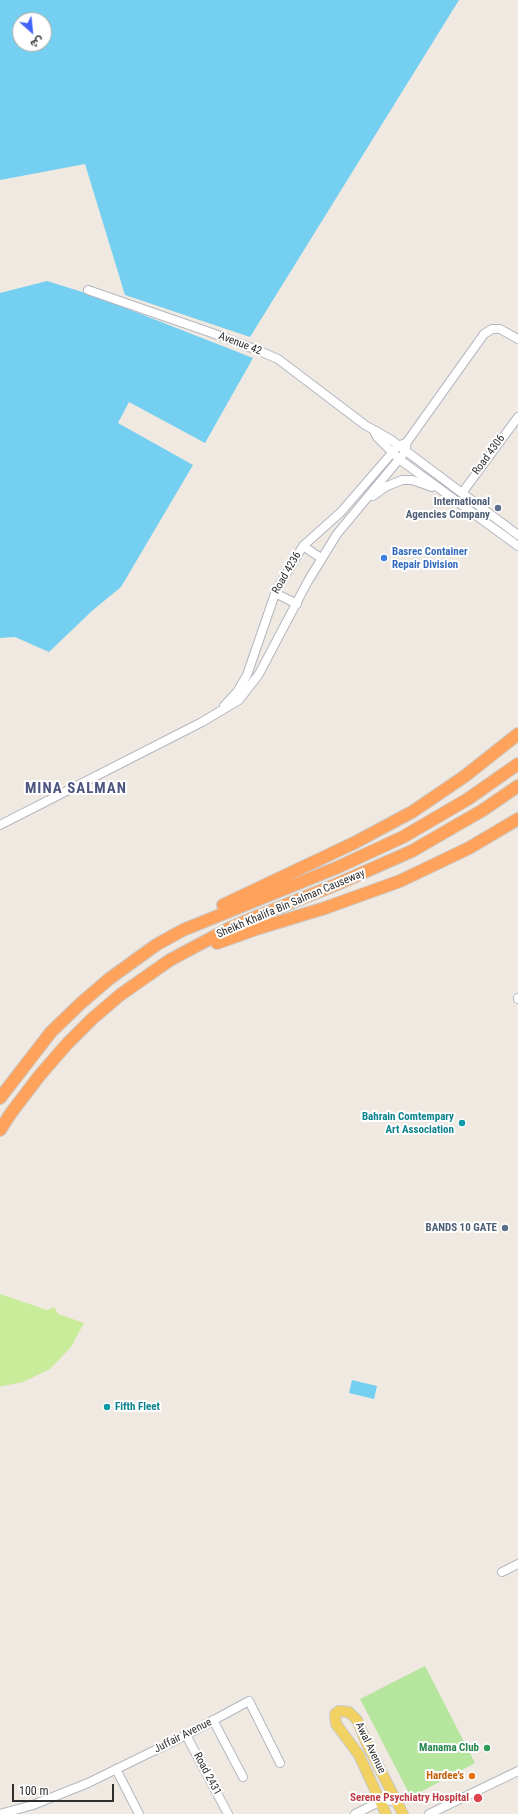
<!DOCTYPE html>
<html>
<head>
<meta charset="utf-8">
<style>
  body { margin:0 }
  #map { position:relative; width:518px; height:1814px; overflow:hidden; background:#efe9e1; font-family:"Roboto Condensed",Vazirmatn,sans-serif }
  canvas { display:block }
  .north { position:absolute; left:12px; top:12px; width:40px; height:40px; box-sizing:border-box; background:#fff; border:1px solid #ababab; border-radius:50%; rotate:153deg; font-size:11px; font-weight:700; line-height:16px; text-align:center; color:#2e2e2e }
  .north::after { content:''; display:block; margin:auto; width:14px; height:18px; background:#4264fb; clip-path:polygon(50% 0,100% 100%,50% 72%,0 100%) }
  .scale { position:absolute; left:12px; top:1784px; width:102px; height:18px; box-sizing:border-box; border:2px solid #2e2e2e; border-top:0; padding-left:5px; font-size:12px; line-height:14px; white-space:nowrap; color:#2e2e2e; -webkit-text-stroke:3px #fff; paint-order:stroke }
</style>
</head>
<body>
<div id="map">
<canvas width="518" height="1814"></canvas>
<div class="north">ش</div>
<div class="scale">100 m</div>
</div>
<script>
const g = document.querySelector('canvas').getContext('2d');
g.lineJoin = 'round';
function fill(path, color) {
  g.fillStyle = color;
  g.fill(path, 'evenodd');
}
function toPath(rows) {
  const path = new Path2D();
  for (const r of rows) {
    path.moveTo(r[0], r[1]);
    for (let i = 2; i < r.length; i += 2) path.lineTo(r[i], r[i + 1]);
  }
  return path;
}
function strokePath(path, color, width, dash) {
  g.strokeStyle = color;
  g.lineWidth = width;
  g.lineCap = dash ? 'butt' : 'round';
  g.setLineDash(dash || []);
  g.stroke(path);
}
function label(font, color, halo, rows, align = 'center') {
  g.font = font + ' "Roboto Condensed",sans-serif';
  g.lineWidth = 4;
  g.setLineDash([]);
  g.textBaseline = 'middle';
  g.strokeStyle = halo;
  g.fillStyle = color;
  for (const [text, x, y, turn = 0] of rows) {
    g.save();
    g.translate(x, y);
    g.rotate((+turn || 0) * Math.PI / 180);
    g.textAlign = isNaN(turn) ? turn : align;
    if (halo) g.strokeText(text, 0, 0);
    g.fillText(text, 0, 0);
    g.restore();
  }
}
const green = toPath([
  [425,1666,475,1763,411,1797,360,1699]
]);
const pitch = toPath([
  [0,1294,47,1310,54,1307,58,1314,84,1323,71,1347,50,1369,23,1382,3,1386,0,1386]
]);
const water = toPath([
  [0,0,459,0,250,337,125,295,85,164,0,180],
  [20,20,44,20,44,44,20,44],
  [47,281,95,296,253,358,205,443,129,402,118,423,193,465,121,587,93,610,49,652,15,637,0,638,0,293],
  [352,1380,377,1386,374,1399,349,1393]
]);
const minor = toPath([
  [88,290,212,333,257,350,278,359,365,425,390,439,518,535],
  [374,431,377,437,399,459,518,546],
  [462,493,518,417],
  [373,496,385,487,402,480,412,480,432,487],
  [303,546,321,558],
  [275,593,297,604],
  [224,706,237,692,247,675,276,591,303,546,341,512,398,446,403,444],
  [0,825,202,722,239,700,259,674,308,581,337,534,405,452,407,442,484,334,492,329,500,329,518,339],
  [518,998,518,999],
  [502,1572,518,1564],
  [213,1720,243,1777],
  [186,1735,228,1814],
  [116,1769,139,1814],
  [0,1814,33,1805,88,1783,186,1735,249,1701,280,1763],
  [355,1814,379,1802,390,1800,398,1804],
  [429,1814,518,1771]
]);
const major = toPath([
  [386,1814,359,1755,336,1724,335,1714,339,1711,349,1712,357,1720,367,1744,403,1814]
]);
const highway = toPath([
  [223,905,354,843,412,812,465,776,518,734],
  [217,943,256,929,325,908,400,881,469,848,518,819],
  [0,1098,51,1032,80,1004,109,979,156,945,183,930,336,868,403,837,468,799,518,764],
  [0,1130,11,1113,40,1075,67,1044,92,1019,120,995,170,960,230,928,258,916,335,885,412,851,483,810,518,786]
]);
const markers = [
  [498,508,4,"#5c6f8a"],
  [384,558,4,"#3f7fe0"],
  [462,1123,4,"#0f9aa8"],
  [505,1228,4,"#5c6f8a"],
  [107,1407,4,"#0f9aa8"],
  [487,1748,4,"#2e9e5b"],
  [472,1776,4,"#e8710a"],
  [478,1798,5,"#e0444e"]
];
const streetNames = [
  ["Avenue 42",240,344,21],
  ["Road 4306",489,455,-54],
  ["Road 4236",287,573,-60],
  ["Sheikh Khalifa Bin Salman Causeway",291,904,-23],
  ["Juffair Avenue",183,1736,-27],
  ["Awal Avenue",370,1748,64],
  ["Road 2431",207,1774,62]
];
const serviceNames = [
  ["International",490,502],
  ["Agencies Company",490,515],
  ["BANDS 10 GATE",497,1228]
];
const shopNames = [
  ["Basrec Container",392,552],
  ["Repair Division",392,565]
];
const cultureNames = [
  ["Bahrain Comtempary",454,1117],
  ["Art Association",454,1130],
  ["Fifth Fleet",115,1407,"left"]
];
const leisureNames = [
  ["Manama Club",479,1748]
];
const foodNames = [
  ["Hardee's",464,1776]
];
const healthNames = [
  ["Serene Psychiatry Hospital",469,1798]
];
const districtNames = [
  ["MINA SALMAN",76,789]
];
fill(green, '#b6e59e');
fill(pitch, '#c9ec9a');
fill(water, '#75cff0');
strokePath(minor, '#b4b7c1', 10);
strokePath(major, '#c9c9c9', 12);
strokePath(highway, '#c9c9c9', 14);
strokePath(minor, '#fff', 8);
strokePath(major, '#f2d163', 10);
strokePath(highway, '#ffa35c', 12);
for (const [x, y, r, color] of markers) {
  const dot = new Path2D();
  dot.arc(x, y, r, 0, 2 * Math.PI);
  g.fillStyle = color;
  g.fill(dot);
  strokePath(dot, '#fff', 1.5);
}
label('11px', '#2e2e2e', '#fff', streetNames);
label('bold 11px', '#4e5e75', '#fff', serviceNames, 'right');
label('bold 11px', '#366cbe', '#fff', shopNames, 'left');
label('bold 11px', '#0d838f', '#fff', cultureNames, 'right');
label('bold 11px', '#27864d', '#fff', leisureNames, 'right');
label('bold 11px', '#c56008', '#fff', foodNames, 'right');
label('bold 11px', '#be3a42', '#fff', healthNames, 'right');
g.letterSpacing = '1px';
label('bold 15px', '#4d5680', '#fff', districtNames);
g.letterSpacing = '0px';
</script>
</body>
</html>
